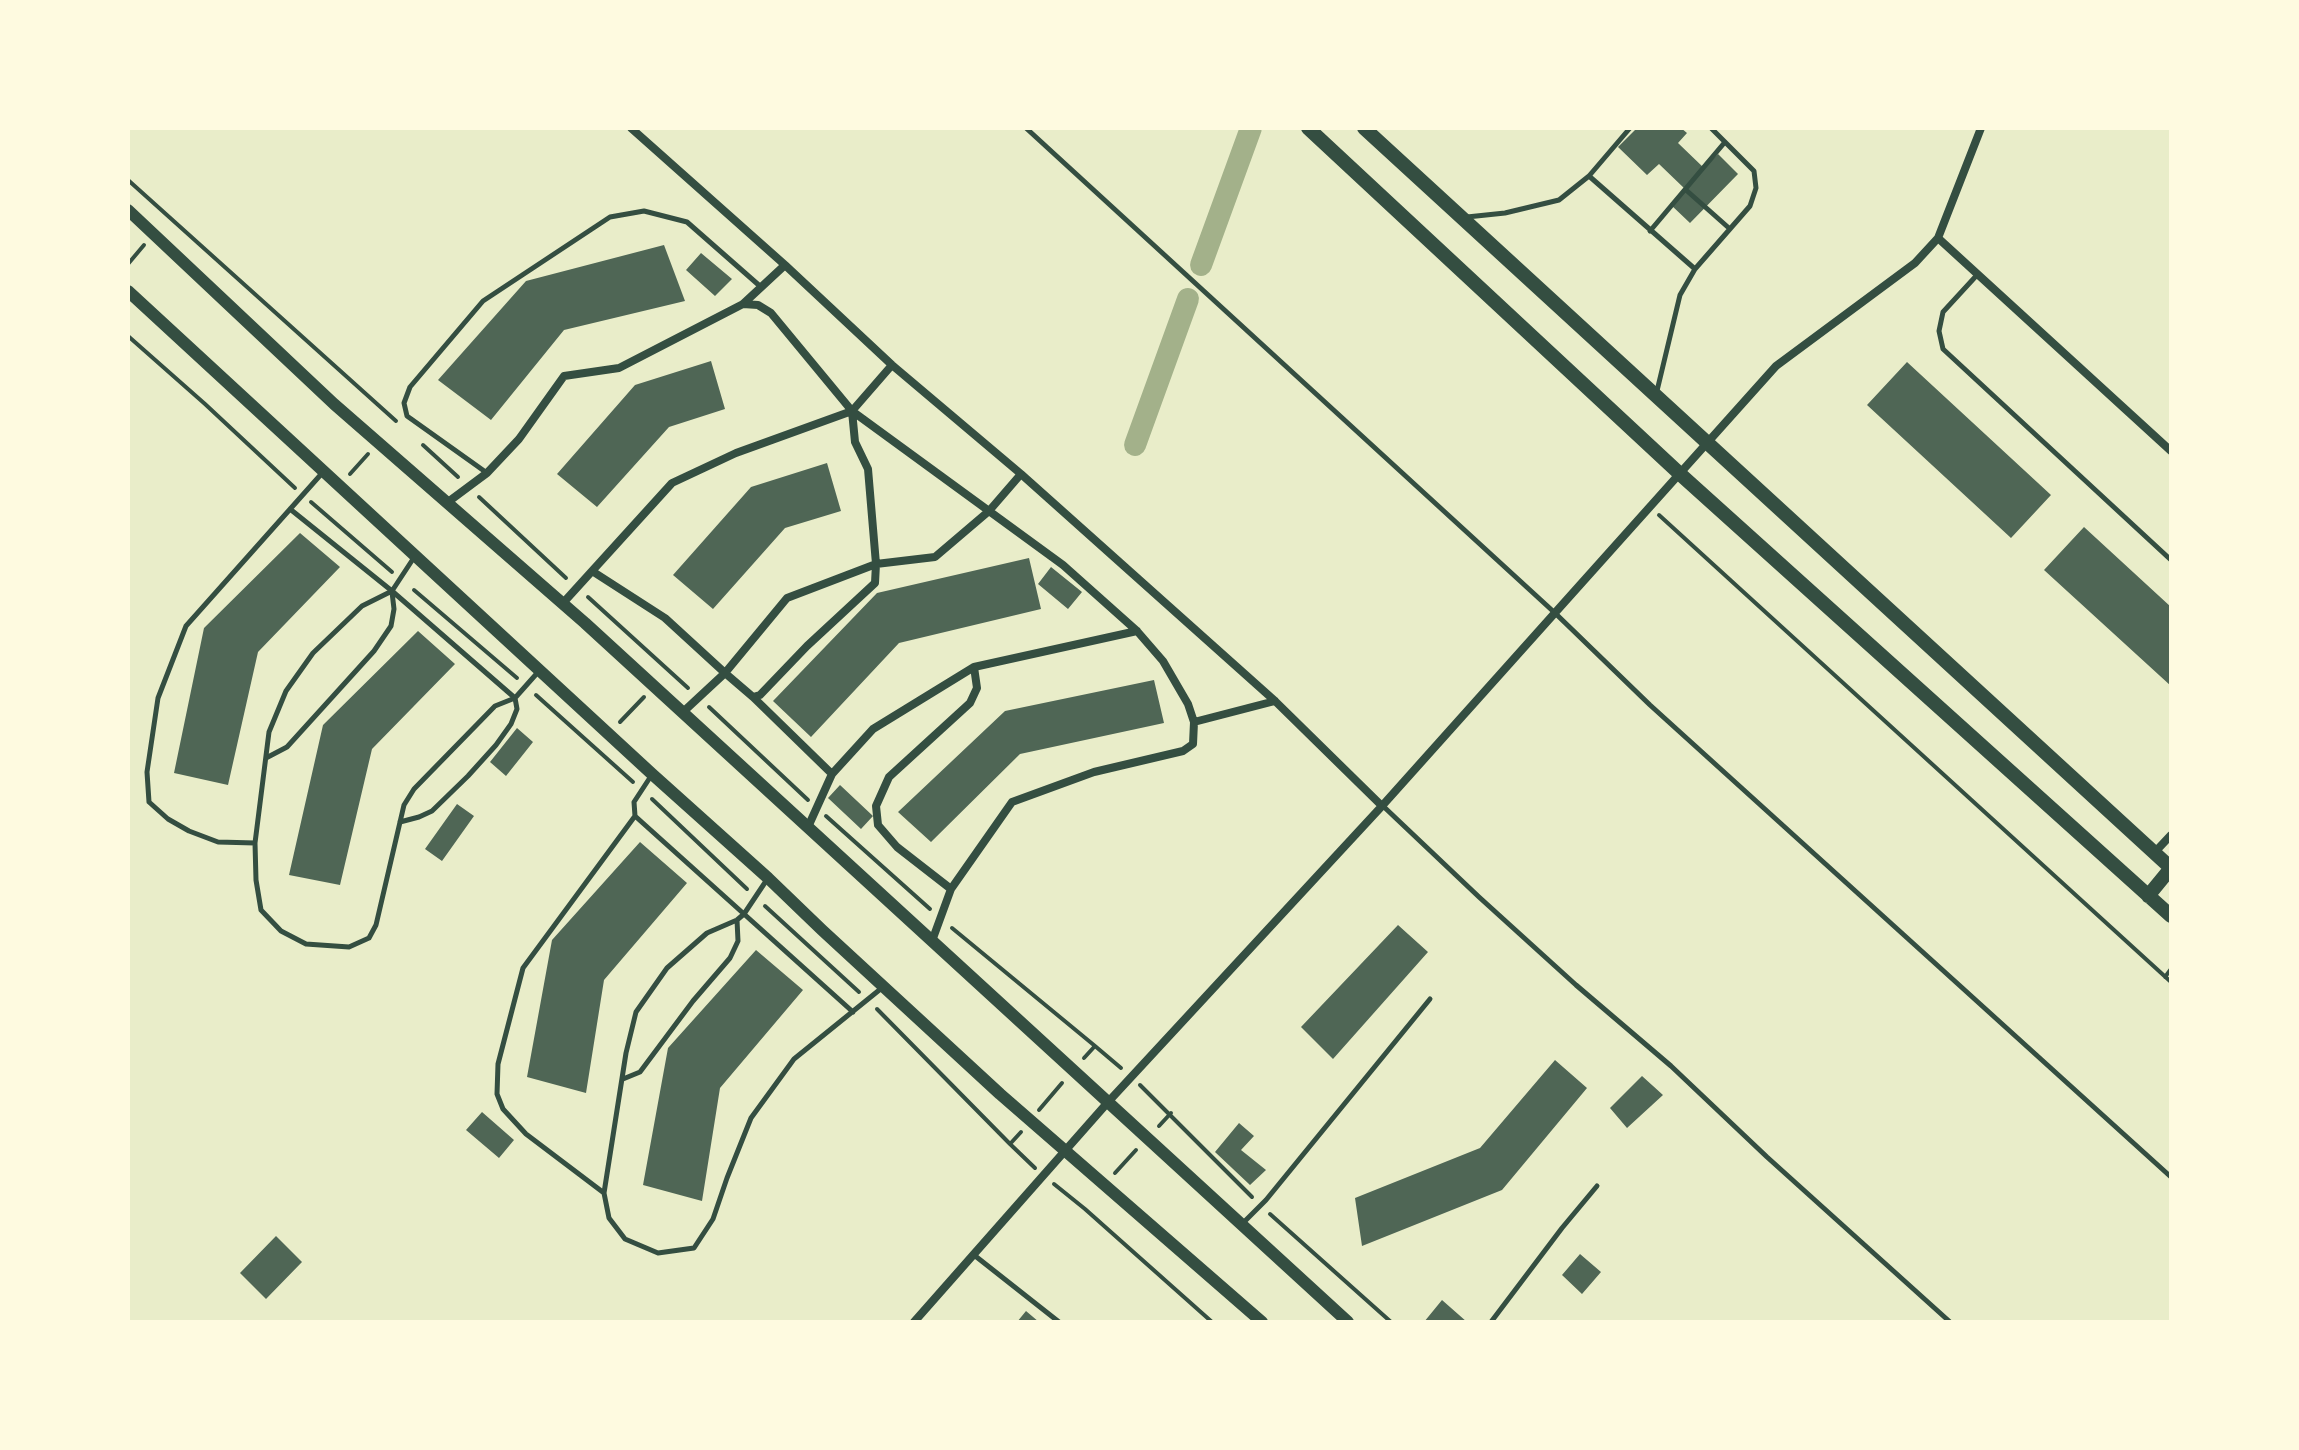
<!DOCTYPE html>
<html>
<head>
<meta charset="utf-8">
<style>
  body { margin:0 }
  #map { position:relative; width:2299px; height:1450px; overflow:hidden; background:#e9edc9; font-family:"Sofia Sans Condensed",sans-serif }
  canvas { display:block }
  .frame { position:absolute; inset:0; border:130px solid #fefae0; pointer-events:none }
</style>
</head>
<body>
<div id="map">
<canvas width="2299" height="1450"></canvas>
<div class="frame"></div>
</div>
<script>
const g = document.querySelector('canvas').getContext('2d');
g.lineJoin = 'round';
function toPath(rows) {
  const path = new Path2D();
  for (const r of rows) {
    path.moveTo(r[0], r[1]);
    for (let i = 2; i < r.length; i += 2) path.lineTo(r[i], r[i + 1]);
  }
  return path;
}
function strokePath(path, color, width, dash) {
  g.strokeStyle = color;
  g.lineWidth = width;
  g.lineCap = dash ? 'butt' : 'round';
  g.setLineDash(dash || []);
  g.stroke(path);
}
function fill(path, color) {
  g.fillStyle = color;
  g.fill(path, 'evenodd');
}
const canal = toPath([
  [1201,265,1251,128],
  [1135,445,1188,299]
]);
const building = toPath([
  [1637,128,1681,128,1687,133,1678,143,1704,168,1718,154,1738,174,1690,223,1670,204,1685,189,1659,164,1647,175,1618,147],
  [664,245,685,301,564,330,491,420,438,380,526,281],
  [701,253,732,279,715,296,686,270],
  [711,361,725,409,669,427,597,507,557,474,635,385],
  [1907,362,2051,495,2011,538,1867,405],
  [827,463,841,511,785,528,713,609,673,575,751,487],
  [2084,527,2171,607,2171,686,2044,570],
  [300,533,340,567,258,652,228,785,174,773,204,628],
  [1029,558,1041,609,899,643,811,737,773,701,877,593],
  [1051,567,1082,592,1068,609,1038,584],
  [418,631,455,664,372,749,340,885,289,875,323,725],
  [1154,680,1164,723,1020,754,931,842,898,812,1005,711],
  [517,728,533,742,506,776,490,762],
  [840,785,873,816,861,829,828,798],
  [457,804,474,816,442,861,425,849],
  [640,842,687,883,604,980,586,1093,527,1077,552,940],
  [1398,925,1428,952,1333,1059,1301,1027],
  [756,950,803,990,720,1088,702,1201,643,1185,668,1048],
  [1555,1060,1587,1088,1502,1190,1362,1246,1355,1198,1480,1148],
  [1642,1076,1663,1095,1627,1128,1610,1108],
  [482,1112,514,1140,499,1158,466,1130],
  [1239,1123,1254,1136,1241,1150,1266,1170,1250,1185,1215,1152],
  [276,1236,302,1262,266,1299,240,1273],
  [1580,1254,1601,1272,1582,1294,1562,1275],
  [1442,1300,1467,1322,1424,1322],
  [1026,1311,1039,1322,1017,1322]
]);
const path = toPath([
  [128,180,396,421],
  [128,264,144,245],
  [128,336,205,404,295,488],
  [423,445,458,477],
  [350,474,368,454],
  [479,497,566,578],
  [311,502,392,572],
  [1659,515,2171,982],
  [414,590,517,678],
  [588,597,688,688],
  [536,695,633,782],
  [709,707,808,800],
  [620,722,644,697],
  [652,799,747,889],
  [826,816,930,909],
  [765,906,859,992],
  [952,928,1095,1046],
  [2165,977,2171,969],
  [877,1009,1010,1144],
  [1084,1058,1095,1046,1121,1068],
  [1140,1085,1252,1197],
  [1039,1110,1062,1083],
  [1159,1126,1171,1113],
  [1021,1132,1010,1144,1035,1168],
  [1115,1173,1136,1150],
  [1054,1184,1085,1209,1212,1322],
  [1270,1214,1391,1322]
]);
const service = toPath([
  [1026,128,1555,613,1650,705,2171,1177],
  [1589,176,1695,269],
  [1686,190,1730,229],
  [1467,217,1505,213,1559,200,1589,176,1630,128],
  [1650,231,1725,142],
  [1977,275,1943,312,1939,331,1943,349,2171,560],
  [1656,395,1680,295,1695,269,1750,206,1756,188,1754,171,1711,128],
  [487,473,407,416,404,403,410,387,483,301,610,217,644,211,687,222,761,287],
  [290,509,392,591,515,698,517,709,511,724,496,745,468,776,432,811,419,817,400,822],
  [415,556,392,591,362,606,313,653,286,691,269,732,255,843,256,880,261,910,281,931,306,944,349,947,369,938,376,925,404,805,414,789,495,706,515,698,539,671],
  [266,758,287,747,374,651,391,626,394,609,392,592],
  [1383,806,1479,897,1576,985,1671,1066,1767,1157,1950,1322],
  [635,816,853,1012],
  [255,843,218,842,189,831,168,819,149,802,147,772,158,698,186,626,324,471],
  [768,878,744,914,737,920,707,933,667,968,636,1012,626,1053,604,1193,609,1218,625,1239,658,1253,694,1248,713,1219,727,1178,751,1118,794,1059,883,987],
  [623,1079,640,1072,693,1001,730,958,738,941,737,920],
  [604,1193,526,1134,503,1109,497,1094,498,1064,523,968,635,816,634,802,651,776],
  [1242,1224,1266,1200,1430,999],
  [974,1255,1059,1322],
  [1491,1322,1562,1228,1597,1186]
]);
const minor = toPath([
  [631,128,785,265,892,365,1021,474,1275,701,1382,806],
  [1938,238,2171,451],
  [743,304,758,305,771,313,852,411,1063,565,1137,631,1163,661,1188,704,1194,722,1193,744,1183,751,1094,772,1012,802,951,889,932,941],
  [852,411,855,442,868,469,876,564,875,583,807,646,760,695,753,697,725,673,787,598,876,564,935,557,989,511,1021,474],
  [448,502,487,473,519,439,564,376,619,368,743,304,785,265],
  [592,571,665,618,725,673,683,712],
  [563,603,672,483,736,453,852,411,892,365],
  [753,697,832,774],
  [1194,722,1275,701],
  [808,827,832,774,873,729,974,667,1137,631],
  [2155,852,2171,835],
  [951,889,897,847,878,825,876,806,889,777,970,703,977,688,974,667],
  [914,1322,1109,1101,1382,806,1776,366,1915,263,1938,238,1981,128]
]);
const tertiary = toPath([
  [128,210,334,404,585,623,1348,1322],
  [128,291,652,774,768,878,822,930,1000,1094,1262,1322]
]);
const secondary = toPath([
  [1308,128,1680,474,2171,916],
  [1364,128,2171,868],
  [2148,896,2171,868]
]);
strokePath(canal, '#a3b18a', 22);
fill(building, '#4f6655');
strokePath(path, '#344e41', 4);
strokePath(service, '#344e41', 5);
strokePath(minor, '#344e41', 8);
strokePath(tertiary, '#344e41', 12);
strokePath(secondary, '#344e41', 14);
</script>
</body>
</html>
